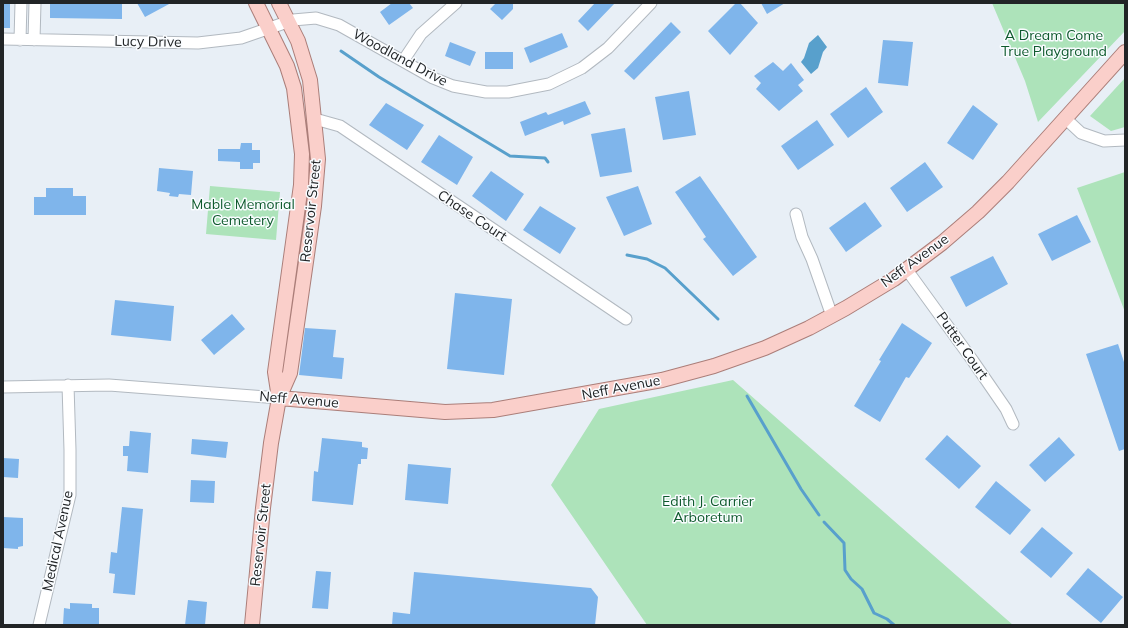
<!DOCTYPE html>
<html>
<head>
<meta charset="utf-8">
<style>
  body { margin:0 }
  #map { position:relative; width:1128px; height:628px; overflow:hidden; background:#e8eff6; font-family:Mulish,sans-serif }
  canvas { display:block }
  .frame { position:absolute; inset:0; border:4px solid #212426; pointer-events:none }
</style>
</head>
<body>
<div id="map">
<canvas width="1128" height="628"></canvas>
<div class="frame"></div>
</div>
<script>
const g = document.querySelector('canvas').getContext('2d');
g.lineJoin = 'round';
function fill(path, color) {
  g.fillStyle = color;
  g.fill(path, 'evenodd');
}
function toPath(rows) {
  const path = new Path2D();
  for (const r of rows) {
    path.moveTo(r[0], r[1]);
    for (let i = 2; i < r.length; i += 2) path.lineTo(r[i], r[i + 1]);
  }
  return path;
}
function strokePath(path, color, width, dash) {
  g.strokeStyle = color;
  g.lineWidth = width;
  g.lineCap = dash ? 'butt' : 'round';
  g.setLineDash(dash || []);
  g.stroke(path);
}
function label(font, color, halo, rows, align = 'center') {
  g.font = font + ' Mulish,sans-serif';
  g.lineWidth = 3;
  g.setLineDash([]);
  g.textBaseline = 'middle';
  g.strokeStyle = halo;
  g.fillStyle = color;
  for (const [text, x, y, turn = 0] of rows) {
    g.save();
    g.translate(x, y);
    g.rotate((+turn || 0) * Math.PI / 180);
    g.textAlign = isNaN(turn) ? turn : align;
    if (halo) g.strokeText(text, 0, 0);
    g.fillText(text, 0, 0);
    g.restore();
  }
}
const green = toPath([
  [992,3,1125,3,1125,31,1038,122,1025,81],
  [1125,78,1125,127,1111,131,1090,116],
  [1125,172,1125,312,1077,188],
  [210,186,280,192,276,240,206,234],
  [733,380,1013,625,647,625,551,485,599,409]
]);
const water = toPath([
  [818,35,827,47,823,52,818,68,811,74,801,62,804,58,809,43]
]);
const stream = toPath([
  [341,51,379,77,510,156,545,158,548,162],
  [627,255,647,259,665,268,718,319],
  [747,396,801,489,819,515],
  [824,522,844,543,845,570,851,579,862,589,874,613,887,619,894,625]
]);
const building = toPath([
  [3,3,10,3,10,28,3,28],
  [50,3,122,3,122,19,50,18],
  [137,3,171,3,145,17],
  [392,3,409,3,413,8,389,25,380,12],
  [496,3,513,3,513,9,502,20,490,9],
  [595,3,615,3,588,31,578,21],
  [736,3,740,3,758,23,730,55,708,31],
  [761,3,785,3,767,14],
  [671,22,681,32,634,80,624,71],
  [562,33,568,47,530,63,524,48],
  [883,40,913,42,908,86,878,83],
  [450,42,476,52,470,66,445,56],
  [485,52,513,52,513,69,485,69],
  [773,62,783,71,791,63,804,80,798,85,803,91,779,111,756,89,761,83,754,76],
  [866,87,883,112,848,138,830,114],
  [689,91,696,135,663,140,655,97],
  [585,101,591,114,564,125,563,121,525,136,520,122,546,112,548,115],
  [386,103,424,125,407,150,369,125],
  [973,105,998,124,973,160,947,143],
  [817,120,834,145,798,170,781,146],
  [625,128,632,172,600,177,591,134],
  [439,135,473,157,457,185,421,162],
  [241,143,252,143,252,150,260,150,260,163,253,163,253,169,240,169,240,162,218,161,218,149,240,149],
  [925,162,943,187,907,212,890,188],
  [159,168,193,171,191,195,179,194,178,197,169,196,170,193,157,191],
  [491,171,524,194,506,221,472,196],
  [700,176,757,257,733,276,703,239,706,237,675,192],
  [638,186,652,224,624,236,606,197],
  [46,188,73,188,73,196,86,196,86,215,34,215,34,197,46,197],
  [865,202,882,226,846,252,829,228],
  [540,206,576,228,560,254,523,230],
  [1077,215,1091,242,1052,261,1038,234],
  [993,256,1008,284,966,307,950,277],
  [455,293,512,299,504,375,447,369],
  [115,300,174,306,171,341,111,335],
  [232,314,245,329,214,355,201,340],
  [902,323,932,343,909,378,906,377,880,422,854,406,881,361,879,360],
  [305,328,336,330,333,357,344,358,342,379,299,375],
  [1118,344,1125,365,1125,449,1119,451,1086,354],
  [130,431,151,433,148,473,127,471,128,456,123,456,123,446,129,446],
  [947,435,981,466,959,489,925,459],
  [1059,437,1075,455,1045,482,1029,465],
  [322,438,362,442,362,447,368,448,367,459,361,459,361,464,358,464,353,505,312,501,314,471,318,472],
  [192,439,228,442,226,458,191,454],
  [3,458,19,459,18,478,3,477],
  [408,464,451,468,448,504,405,500],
  [191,480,215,481,214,503,190,502],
  [996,481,1031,510,1010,535,975,507],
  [122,507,143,509,135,595,113,593,115,574,109,573,111,552,117,553],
  [3,517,23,518,23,546,18,547,18,549,3,548],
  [1042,527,1073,553,1051,578,1020,552],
  [1088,568,1123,597,1101,623,1066,594],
  [316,571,331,572,328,609,312,608],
  [414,572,591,588,598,597,595,625,392,625,393,612,410,614],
  [188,600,207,602,205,625,185,625],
  [70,603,92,604,92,608,99,608,99,625,63,625,64,608,70,609]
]);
const minor = toPath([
  [3,39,198,43,241,38,293,20,316,18,339,25,433,78,453,86,486,92,508,92,549,84,582,68,608,48,651,3],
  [20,40,21,3],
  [34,40,35,3],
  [403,61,421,34,456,3],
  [315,119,340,126,626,319],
  [1066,119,1081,133,1104,141,1125,140],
  [796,214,802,237,812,259,832,316],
  [907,270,973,361,1006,409,1013,424],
  [3,387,109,385,279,398],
  [39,625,70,495,70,450,68,385]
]);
const major = toPath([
  [256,3,287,66,294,88,302,154,301,185,275,372,279,398],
  [279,398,445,412,493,410,662,380,714,366,765,348,809,328,846,308,894,279,942,243,978,212,1008,182,1125,52],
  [252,625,263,508,271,443,279,398,290,373,314,206,318,159,310,80,298,41,279,3]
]);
const parkNames = [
  ["A Dream Come",1054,36],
  ["True Playground",1054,52],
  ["Mable Memorial",243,205],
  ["Cemetery",243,221],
  ["Edith J. Carrier",708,502],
  ["Arboretum",708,518]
];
const streetNames = [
  ["Lucy Drive",148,42,1],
  ["Woodland Drive",400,58,28],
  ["Reservoir Street",311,211,-84],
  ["Chase Court",472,216,34],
  ["Neff Avenue",915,261,-36],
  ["Putter Court",962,346,55],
  ["Neff Avenue",621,388,-11],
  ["Neff Avenue",299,400,5],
  ["Reservoir Street",261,535,-84],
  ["Medical Avenue",58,541,-78]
];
fill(green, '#ade3ba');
fill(water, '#58a0cc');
strokePath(stream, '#58a0cc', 3);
fill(building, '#7fb5eb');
strokePath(minor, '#b2b9c0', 13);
strokePath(major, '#ab7e79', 16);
strokePath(minor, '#fff', 11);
strokePath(major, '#facfca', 14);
label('14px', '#0e5a2d', '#f9fcff', parkNames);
label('14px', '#212426', '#f9fcff', streetNames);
</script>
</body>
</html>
